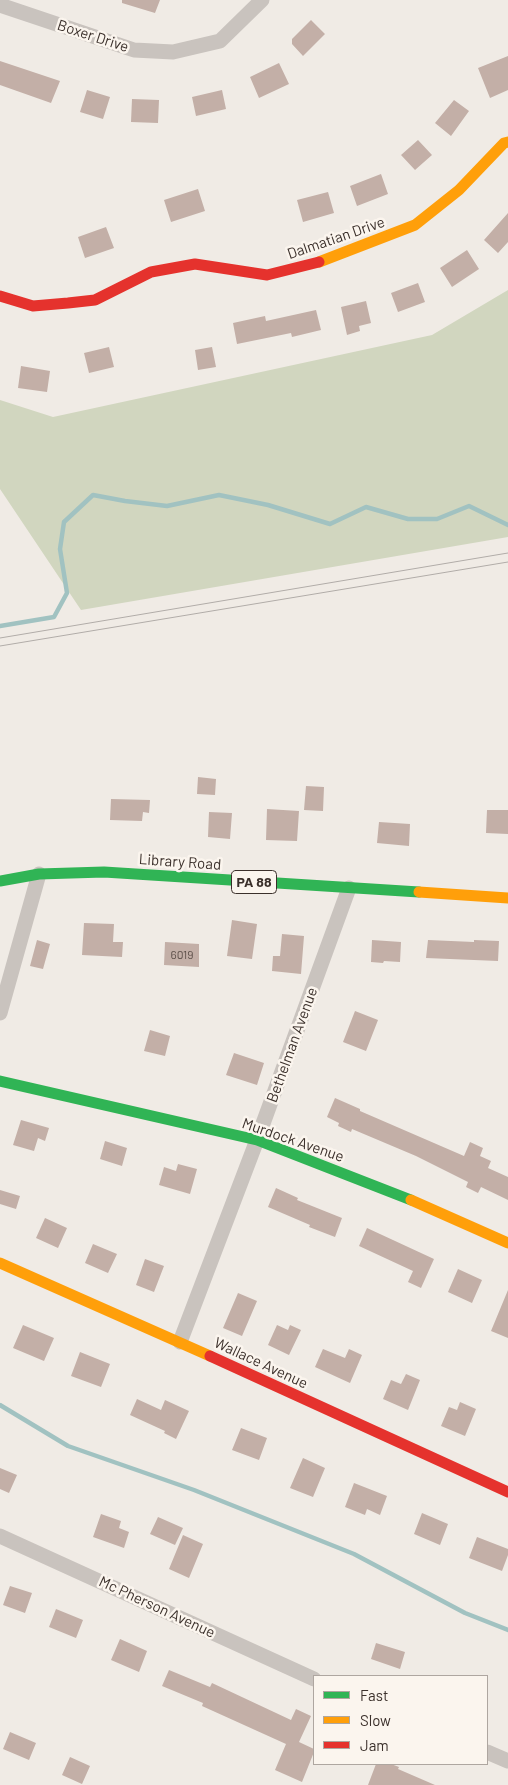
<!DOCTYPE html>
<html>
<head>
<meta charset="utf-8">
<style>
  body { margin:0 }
  #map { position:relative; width:508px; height:1785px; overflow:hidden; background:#f0ebe5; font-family:Barlow,sans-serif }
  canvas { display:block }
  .legend { position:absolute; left:313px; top:1675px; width:175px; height:90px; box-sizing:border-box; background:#fbf5ee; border:1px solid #aea6a0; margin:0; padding:6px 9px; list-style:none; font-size:15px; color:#3b302b }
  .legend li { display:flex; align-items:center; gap:10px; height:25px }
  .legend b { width:25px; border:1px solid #aea6a0 }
</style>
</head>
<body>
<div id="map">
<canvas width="508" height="1785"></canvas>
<ul class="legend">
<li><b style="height:6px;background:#30b455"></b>Fast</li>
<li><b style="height:6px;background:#ff9f0a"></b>Slow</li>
<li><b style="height:6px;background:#e5322d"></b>Jam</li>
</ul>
</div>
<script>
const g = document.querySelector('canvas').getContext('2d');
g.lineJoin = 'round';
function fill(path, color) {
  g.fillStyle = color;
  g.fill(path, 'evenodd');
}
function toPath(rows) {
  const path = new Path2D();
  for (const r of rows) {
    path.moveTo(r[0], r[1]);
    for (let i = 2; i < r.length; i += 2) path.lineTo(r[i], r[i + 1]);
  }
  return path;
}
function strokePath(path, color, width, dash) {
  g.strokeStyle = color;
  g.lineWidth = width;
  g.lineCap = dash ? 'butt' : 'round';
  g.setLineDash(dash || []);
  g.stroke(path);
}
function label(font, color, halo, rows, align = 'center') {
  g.font = font + ' Barlow,sans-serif';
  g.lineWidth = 5;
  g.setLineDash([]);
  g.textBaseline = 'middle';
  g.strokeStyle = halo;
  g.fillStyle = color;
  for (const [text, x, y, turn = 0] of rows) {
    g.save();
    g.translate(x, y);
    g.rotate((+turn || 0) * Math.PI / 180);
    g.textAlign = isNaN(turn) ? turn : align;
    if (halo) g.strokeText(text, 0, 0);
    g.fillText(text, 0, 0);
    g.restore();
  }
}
const green = toPath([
  [508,290,508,537,81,610,0,489,0,400,53,417,432,335]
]);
const stream = toPath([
  [0,626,54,617,67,593,60,549,64,522,93,495,125,501,167,506,219,495,268,505,330,524,366,507,408,519,437,519,469,506,508,525],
  [0,1405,68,1446,194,1490,354,1554,465,1613,508,1630]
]);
const building = toPath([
  [122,0,160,0,155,13,122,3],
  [311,20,325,34,303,56,292,44,292,39],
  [508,56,508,90,490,98,478,68],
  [0,61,60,81,51,103,0,85],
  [279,63,289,84,259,98,250,77],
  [87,90,110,97,103,119,80,112],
  [222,90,226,109,196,116,192,97],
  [132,99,159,100,158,123,131,122],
  [454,100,469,111,451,136,435,123],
  [418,140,432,155,415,170,401,155],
  [381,174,388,194,357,206,350,186],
  [198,189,205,211,171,222,164,200],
  [328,192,334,213,303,222,297,200],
  [508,213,508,242,498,253,484,240],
  [106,227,114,248,85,258,78,237],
  [467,250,479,269,452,287,440,268],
  [418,283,425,302,398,312,391,293],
  [366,301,371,323,359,326,360,331,347,335,341,307],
  [316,310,321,330,292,337,291,333,237,344,233,323,265,316,266,321],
  [109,347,114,367,89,373,84,353],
  [212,347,216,367,198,370,195,350],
  [21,366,50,371,47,392,18,388],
  [198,777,216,779,215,795,197,794],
  [306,786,324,787,323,811,304,810],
  [111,799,150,800,149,813,143,812,142,821,110,820],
  [267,809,299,811,297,841,266,840],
  [487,810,508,810,508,834,486,833],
  [209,812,232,813,230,839,208,837],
  [379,822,410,824,409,846,377,843],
  [232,920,257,924,252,959,227,956],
  [84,923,114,924,113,942,123,942,122,957,82,955],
  [282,934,304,936,301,974,272,971,273,956,280,956],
  [37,940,50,944,43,969,30,966],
  [372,940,401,942,400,962,384,961,383,963,371,962],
  [428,940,474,942,474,940,499,941,498,961,426,958],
  [165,942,199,944,199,967,164,965],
  [355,1011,378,1020,366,1051,343,1042],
  [150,1030,170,1036,165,1056,144,1051],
  [234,1053,264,1063,257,1085,226,1075],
  [335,1098,360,1109,360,1111,464,1156,470,1142,483,1148,480,1156,491,1161,488,1168,508,1177,508,1200,481,1187,478,1193,466,1187,468,1182,416,1156,352,1129,351,1132,338,1126,339,1123,327,1117],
  [21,1120,49,1128,45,1141,38,1138,34,1151,13,1145],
  [105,1141,127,1148,122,1166,100,1159],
  [178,1164,197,1169,190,1194,159,1185,164,1167,176,1171],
  [276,1188,298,1198,297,1200,342,1218,335,1237,309,1227,310,1225,268,1207],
  [0,1190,20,1196,16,1209,0,1204],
  [45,1218,67,1228,58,1248,36,1238],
  [367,1228,434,1259,421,1288,408,1282,413,1271,359,1246],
  [93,1244,117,1254,108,1273,85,1263],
  [145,1259,164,1266,154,1292,136,1285],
  [458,1269,482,1280,472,1303,448,1292],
  [508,1290,508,1338,491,1331],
  [238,1293,257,1301,242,1336,223,1328],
  [23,1325,54,1338,44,1361,13,1348],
  [277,1325,288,1330,290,1325,301,1330,289,1355,268,1345],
  [323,1349,345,1358,349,1349,362,1355,350,1383,315,1367],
  [80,1352,110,1364,101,1387,71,1376],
  [406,1374,420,1380,408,1410,383,1399,391,1380,401,1384],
  [137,1399,161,1410,165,1400,189,1411,176,1439,164,1433,165,1431,130,1415],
  [460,1402,476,1409,465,1436,441,1426,449,1407,457,1410],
  [241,1428,267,1438,259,1460,232,1450],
  [303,1458,325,1468,313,1497,290,1488],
  [0,1468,17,1475,9,1493,0,1489],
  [354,1483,387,1496,380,1515,367,1509,365,1515,345,1507],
  [422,1513,448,1524,440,1545,414,1534],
  [101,1514,121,1521,119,1528,129,1532,124,1548,93,1537],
  [158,1517,183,1528,175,1545,150,1534],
  [183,1535,203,1544,189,1578,169,1569],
  [477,1537,508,1549,508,1555,502,1571,469,1558],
  [10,1586,32,1593,25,1613,3,1605],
  [56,1609,83,1620,76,1638,49,1627],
  [120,1639,147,1651,139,1672,111,1660],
  [376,1643,405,1652,400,1669,371,1659],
  [169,1670,210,1687,212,1683,291,1720,296,1709,311,1716,299,1742,314,1749,314,1752,302,1782,275,1770,286,1744,202,1706,203,1703,162,1686],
  [10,1732,36,1743,29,1760,3,1749],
  [70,1757,90,1766,82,1784,62,1775],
  [376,1764,391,1764,399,1767,398,1769,435,1785,368,1785]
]);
const street = toPath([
  [0,5,134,50,173,52,220,41,262,0],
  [0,1013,39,874],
  [180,1342,257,1140,349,888],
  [0,1536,314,1679],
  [487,1752,508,1761]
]);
const fast = toPath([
  [0,881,39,874,104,872,419,892],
  [0,1081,257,1140,411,1200]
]);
const slow = toPath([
  [319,262,415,225,459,190,504,143,508,142],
  [419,892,508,898],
  [411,1200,508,1243],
  [0,1263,210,1356]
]);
const jam = toPath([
  [0,296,33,306,68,303,95,300,151,272,195,264,267,275,319,262],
  [210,1356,508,1492]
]);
const tram = toPath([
  [0,638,508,553],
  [0,646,508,562]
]);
const numberNames = [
  ["6019",182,955]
];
const shields = [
  [254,882,45]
];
const shieldNames = [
  ["PA 88",254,882]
];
const streetNames = [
  ["Boxer Drive",93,36,18],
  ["Dalmatian Drive",336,238,-19],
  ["Library Road",180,862,4],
  ["Bethelman Avenue",292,1045,-70],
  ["Murdock Avenue",293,1140,19],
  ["Wallace Avenue",261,1363,25],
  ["Mc Pherson Avenue",157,1607,25]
];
fill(green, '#d1d6bf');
strokePath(stream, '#a1c2c1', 4.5);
fill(building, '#c3afa7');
strokePath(street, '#c9c3be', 15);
strokePath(fast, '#30b455', 11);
strokePath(slow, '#ff9f0a', 11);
strokePath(jam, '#e5322d', 11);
strokePath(tram, '#b1aca8', 1);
label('12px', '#5d504a', null, numberNames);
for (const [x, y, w] of shields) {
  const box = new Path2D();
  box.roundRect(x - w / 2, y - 11.5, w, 23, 4);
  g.fillStyle = '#fbf5ee';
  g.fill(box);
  strokePath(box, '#3b302b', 1);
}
label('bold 14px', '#3b302b', null, shieldNames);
label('15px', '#3b302b', '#fbf5ee', streetNames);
</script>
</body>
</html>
